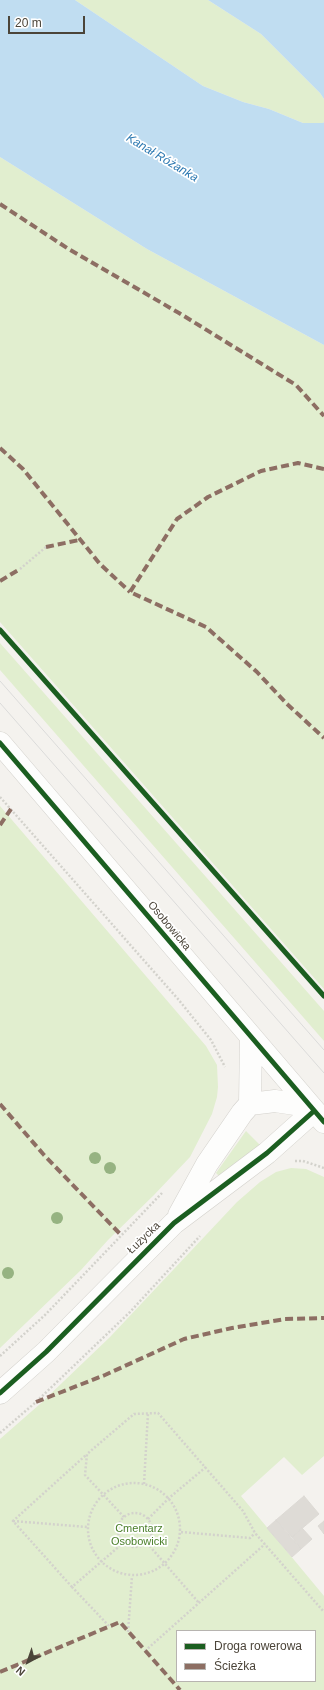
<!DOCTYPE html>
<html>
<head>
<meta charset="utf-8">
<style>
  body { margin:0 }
  #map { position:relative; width:324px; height:1690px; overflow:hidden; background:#f4f2ee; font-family:Helvetica,sans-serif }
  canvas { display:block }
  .legend { position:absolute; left:176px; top:1630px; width:140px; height:52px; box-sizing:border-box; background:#fff; border:1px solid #b7b4b0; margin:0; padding:5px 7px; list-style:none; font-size:12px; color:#4b4439 }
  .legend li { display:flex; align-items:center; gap:8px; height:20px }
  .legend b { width:20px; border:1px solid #b7b4b0 }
  .north { position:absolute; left:8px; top:1642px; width:40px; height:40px; -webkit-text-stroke:3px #fff; paint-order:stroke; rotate:220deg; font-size:11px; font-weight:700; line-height:16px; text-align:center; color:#4b4439 }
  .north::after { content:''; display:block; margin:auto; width:14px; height:18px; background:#4b4439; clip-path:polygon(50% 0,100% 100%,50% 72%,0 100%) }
  .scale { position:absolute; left:8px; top:16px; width:77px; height:18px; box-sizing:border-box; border:2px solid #4b4439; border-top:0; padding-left:5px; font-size:12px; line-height:14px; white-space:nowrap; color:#4b4439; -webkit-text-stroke:3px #fff; paint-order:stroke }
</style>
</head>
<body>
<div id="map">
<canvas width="324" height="1690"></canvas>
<ul class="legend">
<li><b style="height:5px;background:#1b5e20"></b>Droga rowerowa</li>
<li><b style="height:5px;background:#8d6e63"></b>Ścieżka</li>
</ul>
<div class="north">N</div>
<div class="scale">20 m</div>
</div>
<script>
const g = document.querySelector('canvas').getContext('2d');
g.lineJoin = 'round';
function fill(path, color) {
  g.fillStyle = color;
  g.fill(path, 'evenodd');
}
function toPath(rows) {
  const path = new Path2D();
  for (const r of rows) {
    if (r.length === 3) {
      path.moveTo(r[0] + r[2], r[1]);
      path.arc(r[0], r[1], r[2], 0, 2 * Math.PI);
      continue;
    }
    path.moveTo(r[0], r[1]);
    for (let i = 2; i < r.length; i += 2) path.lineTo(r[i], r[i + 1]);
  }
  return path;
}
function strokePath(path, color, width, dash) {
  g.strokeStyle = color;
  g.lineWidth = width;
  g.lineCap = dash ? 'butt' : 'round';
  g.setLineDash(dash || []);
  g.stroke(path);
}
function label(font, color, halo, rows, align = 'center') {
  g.font = font + ' Helvetica,sans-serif';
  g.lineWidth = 3.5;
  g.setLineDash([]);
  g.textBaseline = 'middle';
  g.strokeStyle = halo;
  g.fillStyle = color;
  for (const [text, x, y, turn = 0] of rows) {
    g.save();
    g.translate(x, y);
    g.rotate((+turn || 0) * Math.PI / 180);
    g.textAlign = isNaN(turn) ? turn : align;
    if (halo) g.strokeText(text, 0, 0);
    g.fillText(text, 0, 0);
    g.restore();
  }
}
const green = toPath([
  [75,0,208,0,261,34,320,93,324,99,324,122,323,123,303,123,269,109,243,102,203,86],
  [0,157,147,249,324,345,324,989,0,622],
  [0,643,324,1011,324,1041,0,670],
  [0,806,206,1046,217,1065,218,1087,217,1097,212,1114,190,1157,154,1195,108,1240,81,1270,0,1348],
  [246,1131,260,1145,220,1177,216,1173],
  [291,1168,306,1169,324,1177,324,1456,302,1475,284,1457,241,1496,324,1596,324,1690,0,1690,0,1439,40,1404,110,1337,237,1202,260,1182,276,1172],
  [177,1631,315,1631,315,1681,177,1681]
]);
const water = toPath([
  [0,0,75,0,203,86,243,102,269,109,303,123,323,123,324,122,324,345,147,249,0,157],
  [208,0,324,0,324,99,320,93,261,34]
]);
const building = toPath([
  [304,1496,319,1514,292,1537,276,1520,304,1496],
  [276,1520,301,1549,292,1557,267,1528,276,1520],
  [324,1521,324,1534,318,1526,324,1521],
  [302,1528,312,1539,301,1549,292,1537,302,1528]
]);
const path = toPath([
  [20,569,46,547],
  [0,797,178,999,211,1040,225,1067],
  [295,1161,303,1161,324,1168],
  [0,1356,45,1315,162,1193],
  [0,1433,36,1402,130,1312,200,1236],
  [134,1529,46],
  [144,1484,148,1413],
  [135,1530,17],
  [124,1517,85,1475,87,1454,134,1414,158,1413,243,1511,255,1533,324,1612],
  [148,1519,169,1498,206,1467],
  [13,1521,87,1527],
  [181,1532,250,1538,255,1533],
  [147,1543,199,1603],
  [72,1587,13,1521,86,1455],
  [109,1626,72,1587,123,1543],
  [128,1632,132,1576],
  [145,1651,265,1544]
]);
const minor = toPath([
  [0,743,324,1122],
  [250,1104,275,1101,295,1104,314,1111],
  [179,1215,207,1164,242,1113,250,1104,251,1038],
  [0,1393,46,1352,174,1223,267,1153,314,1111]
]);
const tram = toPath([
  [0,681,324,1050],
  [0,703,324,1073]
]);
const quiet = toPath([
  [0,204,67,248,179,313,296,385,324,416],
  [0,448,23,469,100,564,130,592],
  [324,469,298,463,261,471,208,497,177,519,130,592,206,627,257,672,287,704,324,738],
  [46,547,79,540],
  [0,581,20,569],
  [0,825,11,809],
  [0,1104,44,1155,122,1236],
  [36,1402,105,1375,184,1339,232,1328,285,1319,324,1318],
  [0,1672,120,1622,180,1690]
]);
const cycleway = toPath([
  [0,630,324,996],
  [0,743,324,1122],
  [0,1393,46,1352,174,1223,267,1153,314,1111]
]);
const trees = [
  [95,1158],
  [110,1168],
  [57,1218],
  [8,1273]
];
const streetNames = [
  ["Osobowicka",169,926,50],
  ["Łużycka",144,1238,-44]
];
const parkNames = [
  ["Cmentarz",139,1529],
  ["Osobowicki",139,1542]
];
const waterNames = [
  ["Kanał Różanka",162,158,31]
];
fill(green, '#e1eecf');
fill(water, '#c0ddf1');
fill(building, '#dedbd6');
strokePath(building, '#dcd9d4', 1);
strokePath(minor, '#d2d0cb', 23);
strokePath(path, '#d3d2cc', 2.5, [2, 2]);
strokePath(minor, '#fdfdfc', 22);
strokePath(tram, '#dbdbda', 1);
strokePath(quiet, '#8d6e63', 4, [8, 4]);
strokePath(cycleway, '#1b5e20', 5);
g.fillStyle = '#96b382';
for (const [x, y] of trees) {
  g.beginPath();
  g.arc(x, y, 6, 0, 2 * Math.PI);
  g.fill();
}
label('11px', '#4b4439', '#fff', streetNames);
label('11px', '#4a7f2a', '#fff', parkNames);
label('italic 12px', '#2e7ab2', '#fff', waterNames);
</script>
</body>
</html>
